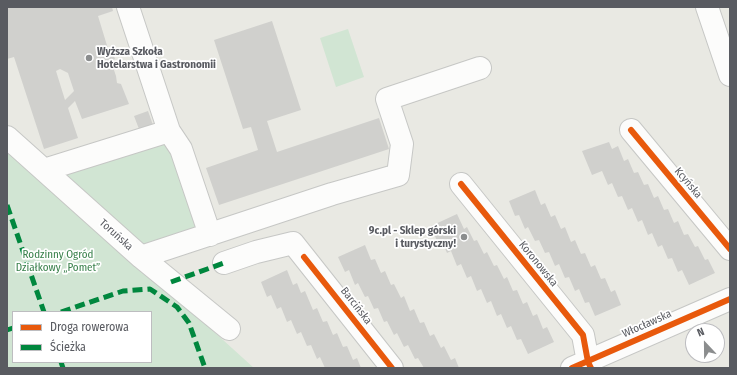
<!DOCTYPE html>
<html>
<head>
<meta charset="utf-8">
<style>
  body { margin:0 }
  #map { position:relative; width:737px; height:375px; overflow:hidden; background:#e9e9e3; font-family:"Fira Sans Condensed",sans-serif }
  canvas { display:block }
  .frame { position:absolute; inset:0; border:8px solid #595b61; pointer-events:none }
  .legend { position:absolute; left:12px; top:311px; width:140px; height:52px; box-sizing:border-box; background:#fff; border:1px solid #bdbdc0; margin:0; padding:5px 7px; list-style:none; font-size:12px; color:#595b61 }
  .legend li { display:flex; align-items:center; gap:8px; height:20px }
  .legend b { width:20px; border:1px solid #bdbdc0 }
  .north { position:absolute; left:685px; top:323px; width:40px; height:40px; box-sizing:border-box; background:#fff; border:1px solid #bdbdc0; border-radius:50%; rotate:338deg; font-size:11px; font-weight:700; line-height:16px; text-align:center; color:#595b61 }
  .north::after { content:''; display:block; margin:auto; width:14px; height:18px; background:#8b8d8e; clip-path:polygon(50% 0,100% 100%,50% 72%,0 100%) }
</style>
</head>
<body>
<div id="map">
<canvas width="737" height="375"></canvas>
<div class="frame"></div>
<ul class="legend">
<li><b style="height:5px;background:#e8590c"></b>Droga rowerowa</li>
<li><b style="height:5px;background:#00873e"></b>Ścieżka</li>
</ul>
<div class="north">N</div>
</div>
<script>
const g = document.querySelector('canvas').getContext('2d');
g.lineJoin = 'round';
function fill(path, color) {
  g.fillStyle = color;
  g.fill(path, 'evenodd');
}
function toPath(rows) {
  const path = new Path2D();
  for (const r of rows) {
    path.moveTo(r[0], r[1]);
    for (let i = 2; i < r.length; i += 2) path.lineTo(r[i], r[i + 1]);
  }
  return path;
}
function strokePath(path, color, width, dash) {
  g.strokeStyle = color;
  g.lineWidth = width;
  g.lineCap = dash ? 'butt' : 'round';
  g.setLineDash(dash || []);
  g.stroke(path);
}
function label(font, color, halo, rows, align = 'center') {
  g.font = font + ' "Fira Sans Condensed",sans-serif';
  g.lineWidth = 3.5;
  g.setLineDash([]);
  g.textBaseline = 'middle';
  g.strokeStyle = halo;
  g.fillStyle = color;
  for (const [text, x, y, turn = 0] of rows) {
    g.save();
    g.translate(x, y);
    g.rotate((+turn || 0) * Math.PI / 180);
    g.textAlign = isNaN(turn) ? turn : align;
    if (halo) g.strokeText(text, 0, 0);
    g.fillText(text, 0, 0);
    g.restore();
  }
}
const green = toPath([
  [348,29,364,77,336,87,320,38],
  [157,142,169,146,199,228,143,245,71,183,64,171],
  [7,152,201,320,254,368,7,368],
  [13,312,151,312,151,362,13,362]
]);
const building = toPath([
  [7,7,112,7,113,11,98,16,109,52,112,51,115,59,111,61,116,76,117,83,121,84,129,104,82,119,75,101,68,108,78,138,44,149,14,57,7,59],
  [60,69,68,73,74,91,65,100,56,71],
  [272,21,301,110,267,121,277,152,379,118,389,149,219,205,206,168,258,150,251,127,243,129,214,40],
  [148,111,153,125,139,129,134,116],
  [609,142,612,149,618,146,624,161,628,159,634,173,638,172,644,185,648,184,654,198,658,196,664,210,668,209,674,223,678,221,684,235,688,234,695,247,698,246,705,260,708,259,715,273,689,285,682,270,678,272,672,258,668,259,662,245,658,247,652,233,648,235,642,220,638,222,632,208,628,210,622,196,618,197,612,183,608,185,602,171,592,175,582,151],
  [535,190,541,205,545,203,551,217,555,215,561,229,565,227,571,242,575,240,581,254,585,253,591,267,595,265,601,279,605,278,611,292,615,290,621,305,595,316,589,302,585,303,579,289,575,291,569,277,565,278,559,264,555,266,549,252,545,253,539,240,535,241,528,227,525,229,519,215,515,216,509,201],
  [457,214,464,229,467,227,474,241,477,240,484,254,487,252,494,266,497,265,504,279,507,277,513,291,517,290,523,304,527,302,533,316,537,314,543,329,547,327,554,342,528,354,521,339,517,340,511,326,507,328,501,314,497,316,491,301,487,303,481,289,477,291,471,276,467,278,461,264,457,266,451,251,447,253,441,239,437,241,431,226],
  [365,245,371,260,375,259,381,273,385,271,391,285,394,284,401,298,404,296,410,311,414,309,420,323,424,322,430,336,434,334,441,348,444,346,451,360,455,358,459,368,424,368,418,358,415,359,408,345,404,347,397,333,394,335,387,321,384,322,378,308,374,309,368,296,365,297,358,283,355,285,349,270,345,272,338,257],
  [287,270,293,285,297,283,301,293,305,291,313,310,317,308,323,322,327,321,333,335,337,333,343,347,347,346,353,360,357,358,361,368,325,368,320,357,317,359,311,345,307,346,301,332,297,334,291,320,287,322,281,307,277,309,271,295,267,297,261,282]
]);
const minor = toPath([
  [128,7,169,131],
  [707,7,730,75],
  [631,130,730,249],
  [7,137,141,257,229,329],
  [44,170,169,131,181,149,210,235],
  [461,184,583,335,588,362,591,368],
  [141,257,332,194,398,175,402,144,387,99,480,68],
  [224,263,256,252,293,243,392,368],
  [572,368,730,299]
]);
const quiet = toPath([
  [7,205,44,312],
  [171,282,224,263],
  [61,312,123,291,150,289,177,307,189,323,205,368],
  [7,330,13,328],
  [61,362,63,368]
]);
const cycleway = toPath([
  [631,130,730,249],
  [461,184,583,335,588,362,591,368],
  [304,257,392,368],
  [572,368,730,299]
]);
const markers = [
  [89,58,4,"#8b8d8e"],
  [464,237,4,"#8b8d8e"]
];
const poiNames = [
  ["Wyższa Szkoła",97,52],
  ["Hotelarstwa i Gastronomii",97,65],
  ["9c.pl - Sklep górski",456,231,"right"],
  ["i turystyczny!",456,244,"right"]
];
const streetNames = [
  ["Kcyńska",688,183,50],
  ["Toruńska",116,235,42],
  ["Koronowska",538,264,51],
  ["Barcińska",356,306,52],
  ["Włocławska",647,324,-24]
];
const parkNames = [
  ["Rodzinny Ogród",58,255],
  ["Działkowy „Pomet”",58,268]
];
fill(green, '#d1e5d3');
fill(building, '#d0d0cd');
strokePath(minor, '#c6c7c5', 24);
strokePath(minor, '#fcfcfb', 22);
strokePath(quiet, '#00873e', 5, [10, 5]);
strokePath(cycleway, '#e8590c', 6);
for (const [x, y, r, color] of markers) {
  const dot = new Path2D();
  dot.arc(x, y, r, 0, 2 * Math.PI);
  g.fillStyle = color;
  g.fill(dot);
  strokePath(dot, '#fff', 1.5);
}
label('bold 11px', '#595b61', '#fff', poiNames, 'left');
label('11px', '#595b61', '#fff', streetNames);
label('11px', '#39804b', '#fff', parkNames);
</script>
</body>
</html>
